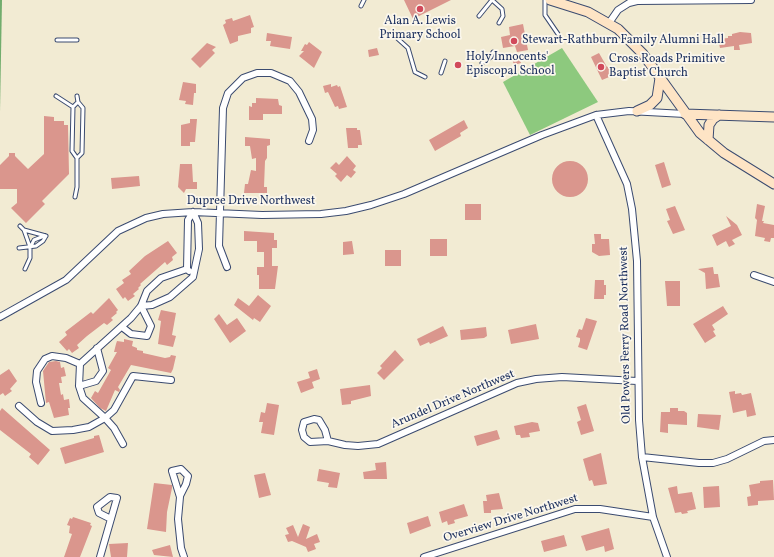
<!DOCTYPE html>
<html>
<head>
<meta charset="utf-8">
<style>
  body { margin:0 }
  canvas { display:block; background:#f2ebd3 }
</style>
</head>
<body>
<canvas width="774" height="557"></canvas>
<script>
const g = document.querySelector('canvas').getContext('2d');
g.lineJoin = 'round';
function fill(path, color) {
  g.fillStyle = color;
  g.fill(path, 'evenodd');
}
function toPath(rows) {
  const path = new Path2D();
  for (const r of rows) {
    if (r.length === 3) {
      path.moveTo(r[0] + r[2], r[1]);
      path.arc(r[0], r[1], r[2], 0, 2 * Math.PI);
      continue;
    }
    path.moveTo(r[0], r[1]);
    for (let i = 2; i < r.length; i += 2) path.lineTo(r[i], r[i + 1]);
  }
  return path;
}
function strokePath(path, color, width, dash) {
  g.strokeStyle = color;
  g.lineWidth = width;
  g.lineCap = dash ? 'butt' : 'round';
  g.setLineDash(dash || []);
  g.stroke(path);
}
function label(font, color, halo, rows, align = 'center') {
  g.font = font + ' Vollkorn,serif';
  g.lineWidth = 3.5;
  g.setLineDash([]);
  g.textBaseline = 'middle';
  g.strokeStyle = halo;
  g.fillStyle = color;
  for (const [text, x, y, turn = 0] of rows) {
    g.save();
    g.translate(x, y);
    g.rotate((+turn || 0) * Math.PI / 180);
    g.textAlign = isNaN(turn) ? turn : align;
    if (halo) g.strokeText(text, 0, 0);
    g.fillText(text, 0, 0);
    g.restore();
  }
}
const green = toPath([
  [562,48,598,102,530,135,503,82]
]);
const forest = toPath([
  [0,0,2,0,0,112]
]);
const building = toPath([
  [404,0,451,0,413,19],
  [250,15,254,27,251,28,251,33,238,36,238,41,230,44,223,25,226,23,225,20,232,18,233,21],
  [523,24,528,50,517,52,515,46,503,48,501,37,510,35,509,27],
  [740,32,751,33,752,43,739,45,740,50,734,50,734,46,720,48,718,39,728,38,728,36,732,36,732,34],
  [267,33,292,37,290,49,270,46,271,41,266,41],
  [309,42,322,52,314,68,299,56,304,51,301,51,305,44,307,45],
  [207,43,216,47,212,50,215,53,200,68,191,59],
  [377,48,379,55,369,57,368,50],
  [599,53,607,67,610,66,614,75,602,80,591,57],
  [519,57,521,63,514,65,512,59],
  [183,82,196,84,196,93,194,93,193,105,185,104,186,101,179,100],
  [331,84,331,87,337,85,338,87,340,86,347,107,339,109,338,106,335,107,328,92,325,93,323,86],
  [256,98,278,99,279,105,282,106,282,114,263,114,263,120,249,120,249,106,252,107,252,103,256,103],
  [44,116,54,117,54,121,64,121,64,125,68,125,69,174,42,201,45,204,26,223,11,208,17,203,17,189,0,189,0,165,9,156,9,153,15,153,15,156,28,169,44,154],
  [190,119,197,119,195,142,190,142,190,146,181,146,181,125,190,123],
  [464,120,468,128,460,133,461,136,435,151,429,140],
  [346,128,357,128,357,130,360,130,362,145,358,145,358,148,348,148],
  [245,137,270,139,270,145,267,146,267,158,265,161,264,187,267,187,267,193,244,193,245,184,248,184,251,170,256,171,256,158,252,159,250,146,245,146],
  [347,156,356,166,353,170,356,172,351,178,347,175,341,182,335,176,337,174,330,168,336,162,339,165],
  [570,179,18],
  [664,162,671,185,662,188,655,165],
  [180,164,192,164,193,182,197,182,197,189,186,189,184,193,178,187],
  [139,176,140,186,112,189,111,178],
  [465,204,481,204,481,220,465,220],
  [757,204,765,206,762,221,764,221,763,223,774,225,774,238,771,238,770,242,764,241,765,238,755,236,757,220,755,218],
  [675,206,685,230,673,234,667,221,670,220,666,209],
  [726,216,737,225,742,235,732,240,735,244,729,247,726,241,717,246,712,235,731,226],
  [244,231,274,233,274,240,277,240,277,248,272,248,272,266,278,266,275,289,259,289,259,275,257,275,257,267,264,267,264,252,257,252,257,241,244,241],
  [594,234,601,234,601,239,609,239,610,255,599,256,592,252,592,244,595,244],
  [430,239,447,239,447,256,430,256],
  [168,241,177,253,172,257,173,260,167,265,165,262,140,284,141,285,138,288,139,289,133,294,135,296,128,301,125,297,123,299,116,289,124,283,122,280,131,274,129,271,145,256],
  [352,241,354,254,343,255,343,242],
  [385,250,401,250,401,266,385,266],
  [713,267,714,274,718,274,720,287,706,289,705,273,698,269],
  [595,280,604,280,604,285,606,285,606,295,604,295,604,299,594,299],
  [665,281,680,281,680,306,667,306],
  [258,295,271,306,260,322,254,318,253,320,234,305,238,298,249,306],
  [109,298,118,310,116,312,117,313,111,318,113,320,107,325,104,323,87,336,77,345,79,348,72,353,69,349,67,351,59,342,67,335,65,332,91,312,93,314],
  [723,306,728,314,712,325,715,330,713,331,716,336,705,343,693,324],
  [161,310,176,313,172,335,176,336,173,347,158,344,161,321,158,320],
  [219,314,227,325,237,318,246,331,230,343,214,319],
  [586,318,597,321,587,350,578,347,580,341,580,338,576,337,579,329,582,330],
  [536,324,539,339,511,344,508,330],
  [443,326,448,336,430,344,429,342,420,346,417,339],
  [486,327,487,336,484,338,461,340,460,330],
  [124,339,133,341,132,346,137,348,137,350,143,351,143,353,165,358,170,357,171,355,176,356,173,369,171,373,131,365,118,387,120,390,119,392,115,390,106,411,100,408,91,398,95,391,98,393,111,370,108,368,117,352,114,352,116,344,117,341,124,342],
  [395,350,404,360,384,380,377,373,382,368,380,366],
  [56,361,60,362,61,368,64,367,66,376,61,377,62,383,59,383,61,395,63,394,64,400,69,399,70,408,68,408,69,415,54,418,49,402,46,403,43,371,49,362],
  [9,369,17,381,10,389,12,391,5,396,3,393,0,395,0,375],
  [317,369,320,379,312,382,314,388,301,393,297,382,310,378,308,372],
  [370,385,371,396,351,401,351,404,342,405,340,389],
  [735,391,735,394,741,393,742,395,751,393,756,415,747,417,746,410,733,413,729,392],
  [267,403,279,405,274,435,261,433,263,422,259,422,261,412,265,413],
  [586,404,594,431,581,435,577,422,581,420,577,407],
  [2,408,50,450,38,465,29,457,31,454,0,430,0,411],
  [670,408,678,408,678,411,684,411,687,413,687,425,668,424,668,433,660,432,661,412,670,412],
  [698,414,721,415,719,430,697,427],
  [532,422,538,423,540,431,529,433,530,437,521,438,520,435,516,435,514,426],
  [497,430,500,439,477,446,474,436],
  [99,435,104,452,65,464,60,448,94,438,94,436],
  [601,453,607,484,594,486,592,480,589,481,583,459],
  [386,462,387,479,364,479,363,472,376,470,375,463],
  [319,469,340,473,337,488,328,487,329,483,317,481],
  [265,473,271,495,259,498,254,475],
  [773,480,774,500,758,501,758,505,748,506,747,497,751,496,749,485,760,483,760,481],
  [154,483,172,485,172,488,167,512,166,532,147,529],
  [677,486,678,494,692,492,696,509,687,511,688,513,682,514,681,512,675,513,668,488],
  [719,486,720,507,704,508,703,487],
  [499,493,503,509,491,510,491,513,484,513,483,501,487,501,486,495],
  [464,504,468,516,454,520,455,523,448,525,447,521,442,523,439,512],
  [428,516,431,526,410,534,407,523],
  [73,517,91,523,90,525,92,526,80,557,64,557,72,534,69,533,70,526,67,525,70,518,72,519],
  [303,524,310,527,306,539,317,534,320,542,314,544,316,549,308,552,306,547,292,541,288,542,285,535,289,534,286,528,293,525,298,537],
  [609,528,614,549,605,552,604,546,586,551,581,536],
  [564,535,567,546,544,552,541,541],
  [128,543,127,557,111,557,109,544],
  [170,545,173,557,154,555,152,550]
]);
const lane = toPath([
  [492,0,502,9,503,16,499,23],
  [545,0,545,15,558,34],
  [361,6,364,0],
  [479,16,492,0],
  [398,39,408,48,415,72,425,77],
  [57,40,77,40],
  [482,63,491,57,493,52],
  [441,73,445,61],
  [56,96,73,107],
  [77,96,78,102,83,108,82,153,77,158],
  [75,197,77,187,77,158,72,151,73,107,78,102],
  [20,226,24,230,46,236],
  [24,230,30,247,30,258,25,269],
  [31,246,34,240,44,236],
  [19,248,36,246,43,241,46,236]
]);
const street = toPath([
  [609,23,618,10,629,3,637,1,751,0],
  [596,115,627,184,632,209,637,261,639,420,642,457,653,517,667,557],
  [227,267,219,246,223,108,228,93,243,78,257,73,271,73,290,81,299,92,312,119,313,130,309,141],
  [189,271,187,269,188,220,193,212],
  [754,275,774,282],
  [141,306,152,305,170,297,193,277,199,249,198,223,193,212],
  [0,317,66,280,118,231,146,218,163,214,193,212,262,215,321,214,346,211,371,205,404,194,542,135,596,115,629,111,685,114],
  [122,327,131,334,147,336,151,326,141,306],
  [79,386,96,381,103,371,97,348],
  [41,403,36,382,37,371,45,359,52,356,66,358,80,364],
  [19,406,37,422,52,431,73,430,89,427,105,418,83,398,79,386,80,364,131,318,141,306,147,291,161,278,187,269],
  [328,441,325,430,319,420,314,419,304,422,302,430,304,437,310,442,328,441,345,445,358,446,378,444,517,383,536,379,562,377,637,381],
  [123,444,114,428,105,418,114,410,133,376,171,380],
  [642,457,699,463,713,463,727,459,764,441,774,440],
  [180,496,186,484,188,476,181,469,172,471,180,497,178,519,181,548,184,557],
  [100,557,117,498,110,497,97,507,99,513,111,519],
  [424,557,575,509,600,509,653,517]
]);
const secondary = toPath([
  [550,0,588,12,618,29,643,54,700,133,724,153,774,184],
  [637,111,650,105,657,98,660,78],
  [685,114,774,117],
  [708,140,709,125,713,119,719,115]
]);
const markers = [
  [420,9,4,"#d1495b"],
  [514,41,4,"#d1495b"],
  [458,65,4,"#d1495b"],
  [601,67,4,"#d1495b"]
];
const poiNames = [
  ["Alan A. Lewis",420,22,"center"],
  ["Primary School",420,36,"center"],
  ["Stewart-Rathburn Family Alumni Hall",522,41],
  ["Holy Innocents'",466,58],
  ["Episcopal School",466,72],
  ["Cross Roads Primitive",609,60],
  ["Baptist Church",609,74]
];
const streetNames = [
  ["Dupree Drive Northwest",251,202],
  ["Old Powers Ferry Road Northwest",626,335,-91],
  ["Arundel Drive Northwest",453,400,-23],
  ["Overview Drive Northwest",511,519,-17]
];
fill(green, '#8dc97e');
fill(forest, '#72ad6d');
fill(building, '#da968d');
strokePath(lane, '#3b4b70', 5);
strokePath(street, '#3b4b70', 8);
strokePath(secondary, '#3b4b70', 11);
strokePath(lane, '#fff', 3);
strokePath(street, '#fff', 6);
strokePath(secondary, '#fee4c5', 9);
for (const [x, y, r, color] of markers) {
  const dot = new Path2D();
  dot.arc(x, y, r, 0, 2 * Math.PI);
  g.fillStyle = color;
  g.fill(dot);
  strokePath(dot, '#fbf7ec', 1.5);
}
label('12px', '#1b2f5e', '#fbf7ec', poiNames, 'left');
label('12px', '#1b2f5e', '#fbf7ec', streetNames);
</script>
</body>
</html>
